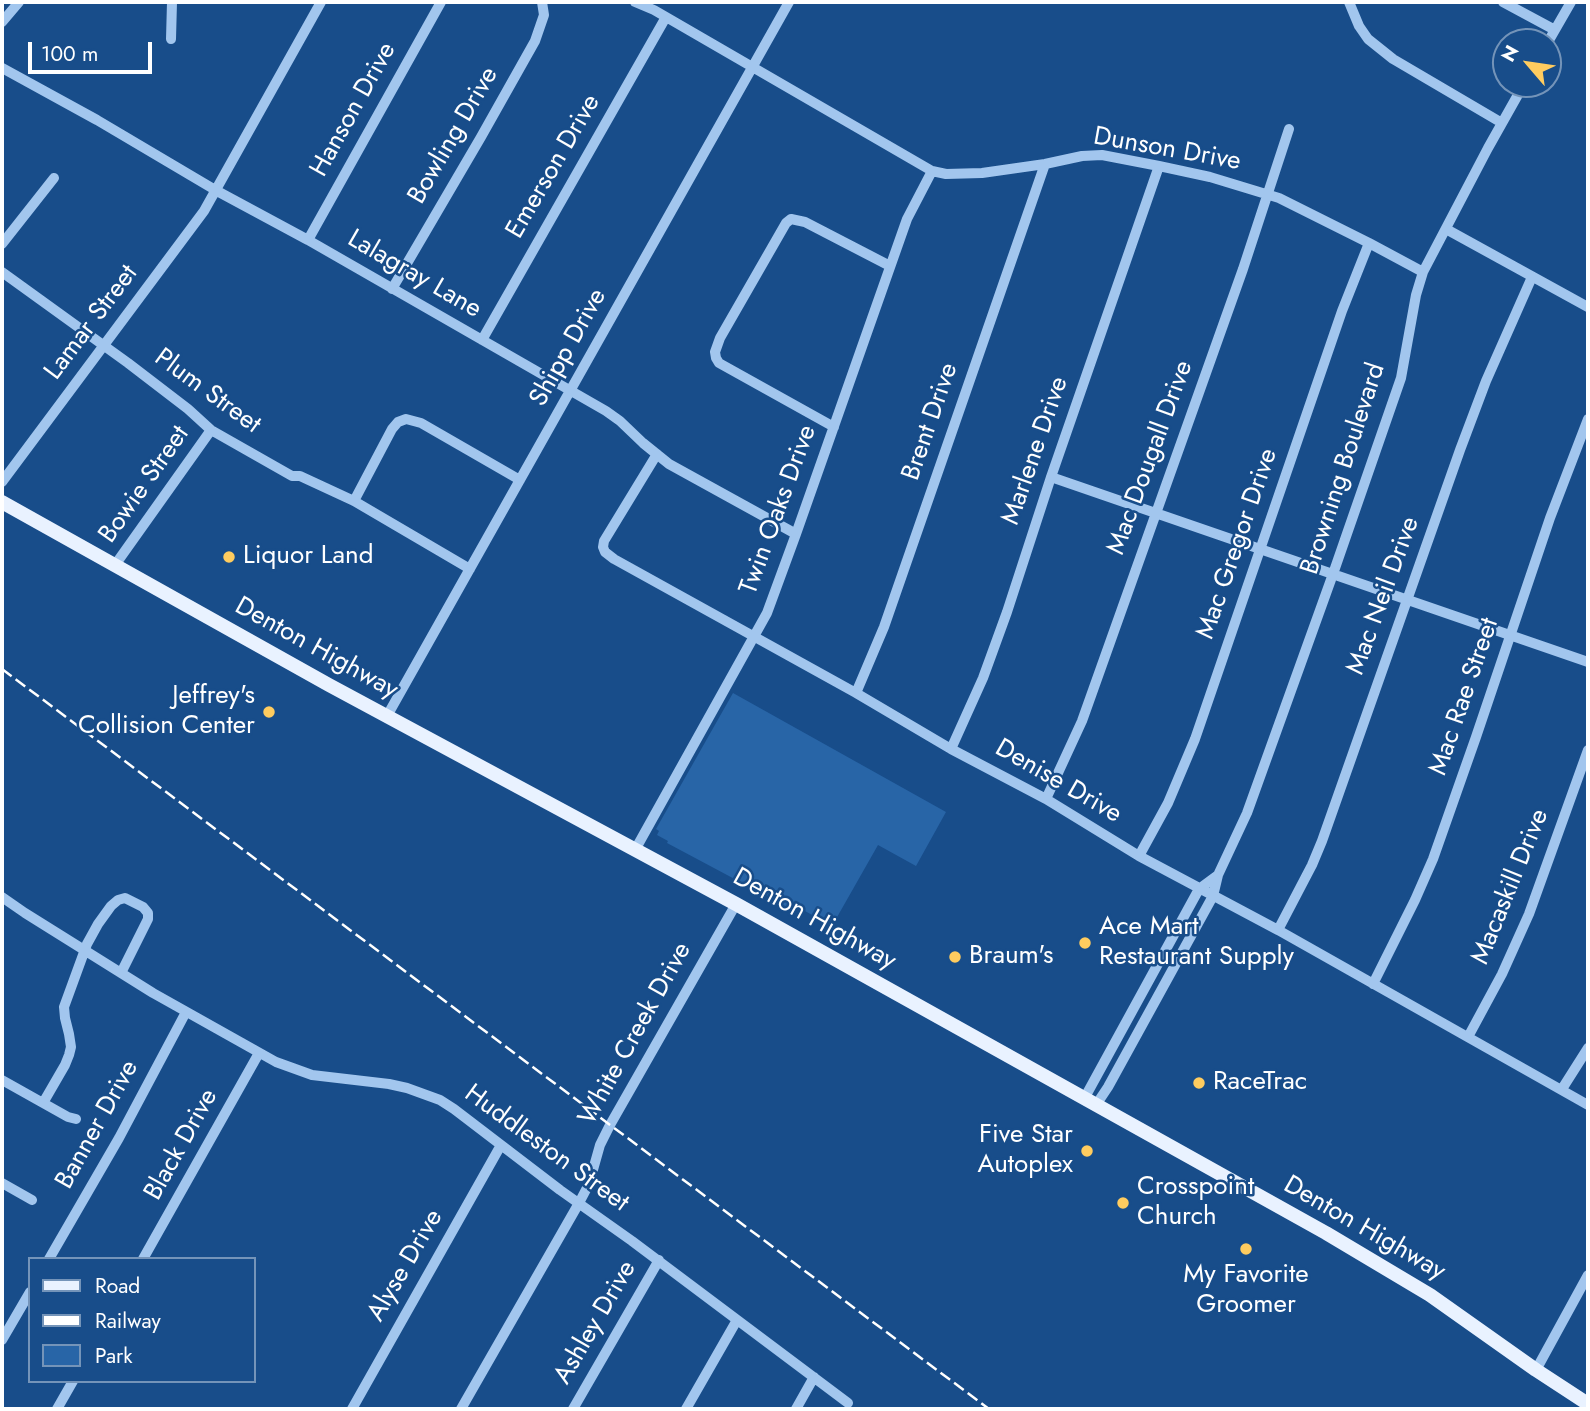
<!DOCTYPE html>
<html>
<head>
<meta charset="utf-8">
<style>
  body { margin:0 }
  #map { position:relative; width:1590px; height:1411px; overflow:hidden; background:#184d8a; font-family:Jost,sans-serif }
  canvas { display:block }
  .frame { position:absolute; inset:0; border:4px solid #fff; pointer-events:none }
  .legend { position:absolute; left:28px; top:1257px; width:228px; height:126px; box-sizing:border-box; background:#184d8a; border:2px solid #7494b9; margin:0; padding:9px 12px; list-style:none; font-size:21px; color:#fff }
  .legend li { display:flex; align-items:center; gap:14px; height:35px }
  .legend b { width:35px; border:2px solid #7494b9 }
  .north { position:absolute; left:1492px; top:28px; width:70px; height:70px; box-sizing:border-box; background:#184d8a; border:2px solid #7494b9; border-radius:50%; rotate:299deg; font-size:19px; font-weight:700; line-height:28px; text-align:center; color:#fff }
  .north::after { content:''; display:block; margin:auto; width:24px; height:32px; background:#ffcc5f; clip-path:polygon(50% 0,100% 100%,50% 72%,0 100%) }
  .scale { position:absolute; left:28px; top:42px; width:124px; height:32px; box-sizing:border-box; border:4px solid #fff; border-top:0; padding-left:9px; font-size:21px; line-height:24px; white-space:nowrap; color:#fff; -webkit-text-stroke:5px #184d8a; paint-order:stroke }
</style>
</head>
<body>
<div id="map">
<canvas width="1590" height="1411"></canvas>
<div class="frame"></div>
<ul class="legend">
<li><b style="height:9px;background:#e9f2ff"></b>Road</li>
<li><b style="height:9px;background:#fff"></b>Railway</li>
<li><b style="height:19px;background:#2865a7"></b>Park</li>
</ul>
<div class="north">N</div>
<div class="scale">100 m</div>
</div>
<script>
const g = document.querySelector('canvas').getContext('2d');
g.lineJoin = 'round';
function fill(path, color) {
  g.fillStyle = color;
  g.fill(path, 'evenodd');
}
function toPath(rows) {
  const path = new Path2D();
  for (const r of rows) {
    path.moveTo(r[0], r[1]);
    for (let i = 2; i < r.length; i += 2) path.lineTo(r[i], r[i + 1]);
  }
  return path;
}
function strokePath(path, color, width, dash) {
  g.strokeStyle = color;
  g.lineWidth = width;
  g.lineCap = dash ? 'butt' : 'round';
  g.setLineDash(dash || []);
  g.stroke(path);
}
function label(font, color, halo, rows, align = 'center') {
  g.font = font + ' Jost,sans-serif';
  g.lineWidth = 5;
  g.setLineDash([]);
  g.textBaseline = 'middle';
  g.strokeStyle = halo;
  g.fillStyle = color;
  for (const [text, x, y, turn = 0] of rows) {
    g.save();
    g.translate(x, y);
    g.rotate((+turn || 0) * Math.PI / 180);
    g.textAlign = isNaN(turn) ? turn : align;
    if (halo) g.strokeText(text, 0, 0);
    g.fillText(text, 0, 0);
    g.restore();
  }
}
const green = toPath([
  [733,693,946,812,916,866,878,845,832,926,796,906,789,908,667,843,668,841,657,835,659,831,656,829]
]);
const minor = toPath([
  [635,2,654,10,932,171,946,174,982,173,1045,164,1082,156,1102,155,1159,166,1210,177,1279,198,1369,243,1423,272],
  [1349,2,1359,26,1368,39,1393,59,1502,123],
  [1503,2,1555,30],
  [2,22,19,2],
  [171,39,172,2],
  [1548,42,1571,2],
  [2,68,97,120,217,191,308,240,606,411,620,421,643,443,669,464,796,534],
  [1446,229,1588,307],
  [308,240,441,2],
  [2,244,54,178],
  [2,272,128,363,188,409,211,430,292,476,300,476,354,501,470,569],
  [392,289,481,137,535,41,544,15,542,2],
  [482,340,666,17],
  [834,427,719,363,716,358,715,352,720,338,786,223,791,219,805,222,890,266],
  [657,454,604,541,603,547,605,552,614,559,856,693,951,749,1046,799,1139,856,1278,930,1588,1105],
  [1051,477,1588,662],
  [2,482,204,211,321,2],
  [354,501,392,429,398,422,406,419,421,423,520,480],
  [115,565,211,430],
  [856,693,884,627,1045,164],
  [387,716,789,2],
  [951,749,983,678,1007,612,1051,477,1159,166],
  [1046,799,1082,721,1243,269,1289,129],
  [635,850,767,613,796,534,907,219,932,171],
  [1139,856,1168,803,1195,739,1342,311,1369,243],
  [2,897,25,913,153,993,276,1062,312,1075,389,1084,407,1088,440,1100,454,1109,560,1190,632,1241,848,1403],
  [1278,930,1312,865,1322,841,1460,450,1486,381,1532,277],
  [1373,984,1415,900,1433,859,1476,737,1550,518,1588,419],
  [1468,1037,1502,974,1529,914,1588,750],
  [2,1080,68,1117,76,1119],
  [1562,1089,1588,1048],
  [1084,1099,1199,889,1218,875],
  [43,1103,65,1065,69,1055,71,1047,69,1034,65,1018,64,1007,87,944,98,924,111,906,118,900,125,898,143,907,148,913,148,919,121,973],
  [1096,1105,1108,1087,1213,896,1218,875,1247,813,1333,574,1401,378,1416,295,1423,272,1488,148,1524,84],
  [2,1183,32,1200],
  [49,1259,119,1138,186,1012],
  [143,1259,259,1053],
  [2,1340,30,1292],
  [1536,1370,1588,1275],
  [57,1409,73,1381],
  [352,1409,501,1145],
  [461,1409,579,1203,589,1184,600,1145,610,1125,736,904],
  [573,1409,659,1260],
  [686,1409,737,1320],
  [796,1409,814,1377]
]);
const major = toPath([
  [2,502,329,685,736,904,1326,1233,1430,1295,1536,1370,1588,1404]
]);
const rail = toPath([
  [2,669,989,1409]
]);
const markers = [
  [229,557,7,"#ffcc5f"],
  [269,712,7,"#ffcc5f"],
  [1085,943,7,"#ffcc5f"],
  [955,957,7,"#ffcc5f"],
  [1199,1083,7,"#ffcc5f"],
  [1087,1151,7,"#ffcc5f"],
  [1123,1203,7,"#ffcc5f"],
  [1246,1249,7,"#ffcc5f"]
];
const streetNames = [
  ["Hanson Drive",354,110,-61],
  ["Bowling Drive",454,136,-60],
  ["Dunson Drive",1167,150,10],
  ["Emerson Drive",554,167,-60],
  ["Lalagray Lane",414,275,30],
  ["Lamar Street",92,323,-53],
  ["Shipp Drive",569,348,-61],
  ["Plum Street",207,392,36],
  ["Brent Drive",931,422,-71],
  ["Marlene Drive",1036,451,-71],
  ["Mac Dougall Drive",1151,458,-70],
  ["Browning Boulevard",1344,469,-72],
  ["Bowie Street",145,485,-55],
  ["Twin Oaks Drive",779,510,-70],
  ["Mac Gregor Drive",1238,544,-71],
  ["Mac Neil Drive",1384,596,-70],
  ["Denton Highway",316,649,29],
  ["Mac Rae Street",1465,697,-71],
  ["Denise Drive",1058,782,30],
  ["Macaskill Drive",1511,887,-68],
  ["Denton Highway",814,920,29],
  ["White Creek Drive",636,1034,-61],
  ["Banner Drive",98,1125,-61],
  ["Black Drive",182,1145,-61],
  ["Huddleston Street",546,1149,36],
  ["Denton Highway",1364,1229,30],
  ["Alyse Drive",406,1266,-60],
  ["Ashley Drive",596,1323,-60]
];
const poiNames = [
  ["Liquor Land",243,557],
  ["Jeffrey's",255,697,"right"],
  ["Collision Center",255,727,"right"],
  ["Ace Mart",1099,928],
  ["Restaurant Supply",1099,958],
  ["Braum's",969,957],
  ["RaceTrac",1213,1083],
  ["Five Star",1073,1136,"right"],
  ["Autoplex",1073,1166,"right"],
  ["Crosspoint",1137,1188],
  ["Church",1137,1218],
  ["My Favorite",1246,1276,"center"],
  ["Groomer",1246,1306,"center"]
];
fill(green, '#2865a7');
strokePath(minor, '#a2c6ee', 10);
strokePath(major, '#e9f2ff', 14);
strokePath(rail, '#fff', 2.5, [12, 5]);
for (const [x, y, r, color] of markers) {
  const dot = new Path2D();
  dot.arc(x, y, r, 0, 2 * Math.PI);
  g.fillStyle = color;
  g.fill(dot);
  strokePath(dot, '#184d8a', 2.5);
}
label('26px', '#fff', '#184d8a', streetNames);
label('26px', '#fff', '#184d8a', poiNames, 'left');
</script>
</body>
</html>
